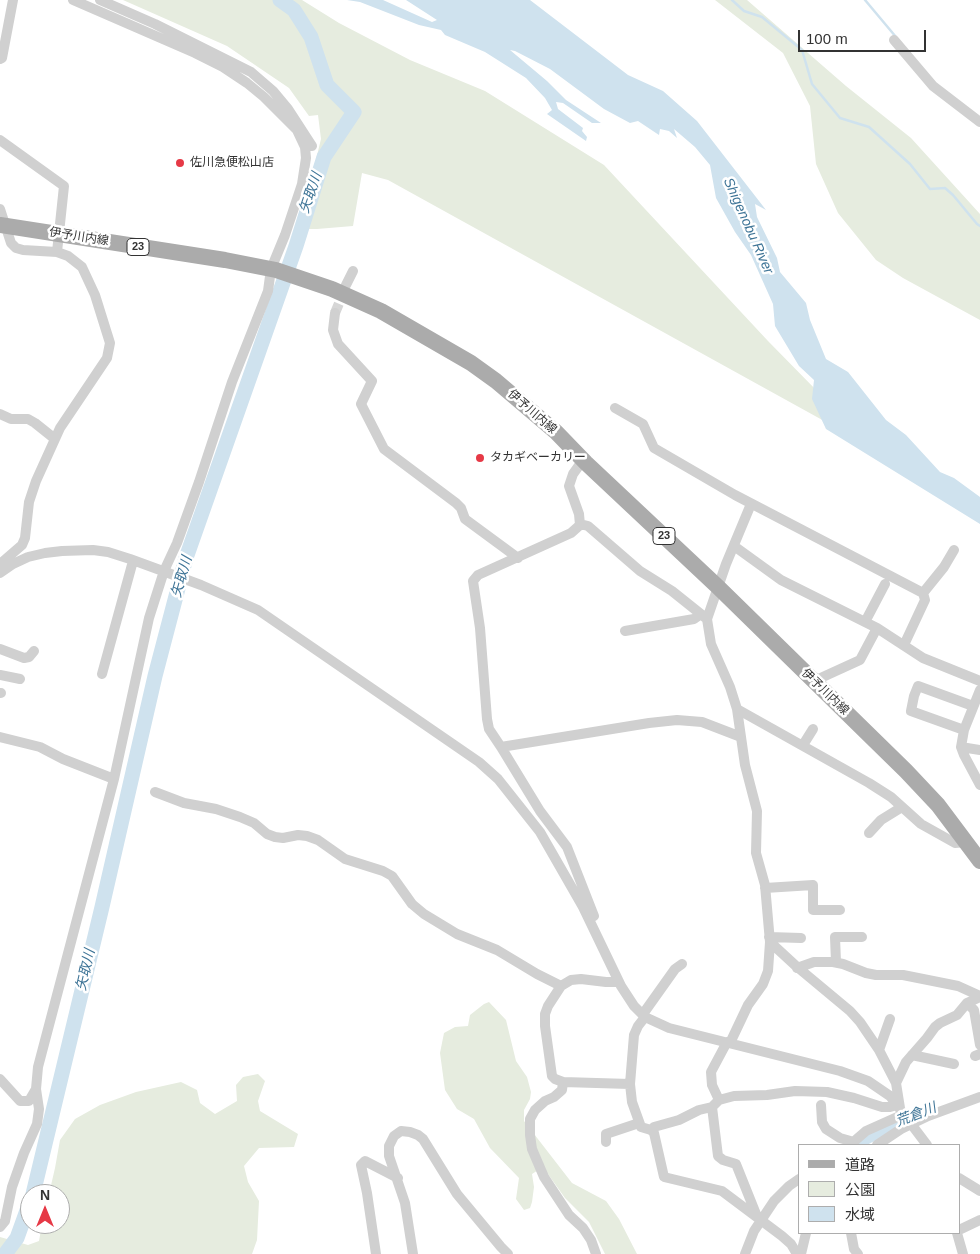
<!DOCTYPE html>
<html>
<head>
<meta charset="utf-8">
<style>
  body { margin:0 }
  #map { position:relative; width:980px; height:1254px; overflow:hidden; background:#fff; font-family:Helvetica,"Noto Sans JP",sans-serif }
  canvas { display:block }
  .legend { position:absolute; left:798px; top:1144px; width:162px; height:90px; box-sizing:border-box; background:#fff; border:1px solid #adadad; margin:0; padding:6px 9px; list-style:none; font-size:15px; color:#333 }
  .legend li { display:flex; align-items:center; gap:10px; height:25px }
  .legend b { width:25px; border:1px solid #adadad }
  .north { position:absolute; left:20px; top:1184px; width:50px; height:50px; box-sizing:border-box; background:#fff; border:1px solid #adadad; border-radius:50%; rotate:0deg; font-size:14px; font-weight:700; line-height:20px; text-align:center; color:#333 }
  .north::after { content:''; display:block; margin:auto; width:18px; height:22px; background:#e63946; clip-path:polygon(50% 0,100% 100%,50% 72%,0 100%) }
  .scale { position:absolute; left:798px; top:30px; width:128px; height:22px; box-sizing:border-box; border:2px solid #333; border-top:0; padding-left:6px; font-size:15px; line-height:18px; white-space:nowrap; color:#333; -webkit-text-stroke:4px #fff; paint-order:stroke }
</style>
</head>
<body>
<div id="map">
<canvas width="980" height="1254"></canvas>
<ul class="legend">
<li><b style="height:6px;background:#ababab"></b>道路</li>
<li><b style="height:14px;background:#e6ecdf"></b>公園</li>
<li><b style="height:14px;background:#cfe2ee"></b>水域</li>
</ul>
<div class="north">N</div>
<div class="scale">100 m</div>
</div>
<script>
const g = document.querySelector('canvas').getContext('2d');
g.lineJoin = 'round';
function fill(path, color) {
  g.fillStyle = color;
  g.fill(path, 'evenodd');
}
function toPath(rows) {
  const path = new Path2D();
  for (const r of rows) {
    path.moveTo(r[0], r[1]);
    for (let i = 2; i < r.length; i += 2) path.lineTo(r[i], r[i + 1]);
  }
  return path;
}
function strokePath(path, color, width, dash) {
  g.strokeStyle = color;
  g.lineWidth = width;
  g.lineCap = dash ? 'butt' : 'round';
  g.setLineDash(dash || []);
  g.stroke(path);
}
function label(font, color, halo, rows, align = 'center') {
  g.font = font + ' Helvetica,"Noto Sans JP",sans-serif';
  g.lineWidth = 5;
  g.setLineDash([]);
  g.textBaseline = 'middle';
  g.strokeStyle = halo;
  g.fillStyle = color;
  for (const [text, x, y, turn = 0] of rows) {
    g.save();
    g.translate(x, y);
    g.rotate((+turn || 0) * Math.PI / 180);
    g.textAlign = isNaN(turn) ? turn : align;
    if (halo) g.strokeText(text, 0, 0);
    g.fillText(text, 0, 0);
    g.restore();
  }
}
const green = toPath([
  [123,0,302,0,339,23,410,60,485,91,604,165,768,341,873,448,388,180,362,173,353,226,317,229,295,229,310,184,321,139,318,115,309,116,289,88,227,46],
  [715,0,747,0,846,86,911,138,980,214,980,320,903,278,876,260,838,213,816,164,810,106,783,53],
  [489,1002,506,1020,516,1061,527,1077,531,1092,530,1099,524,1110,524,1121,572,1183,606,1201,619,1219,637,1254,605,1254,589,1222,565,1198,543,1167,532,1174,534,1187,532,1202,530,1208,524,1210,516,1199,519,1178,490,1148,474,1119,457,1109,445,1090,440,1053,444,1033,455,1027,468,1026,470,1015,484,1004],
  [258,1074,265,1081,258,1101,260,1111,298,1134,294,1147,259,1148,244,1166,248,1182,259,1201,257,1240,252,1254,0,1254,0,1237,28,1245,39,1241,42,1224,60,1224,60,1194,49,1194,55,1168,60,1140,75,1119,100,1105,136,1092,181,1082,197,1090,200,1103,215,1114,237,1101,236,1085,243,1077]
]);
const water = toPath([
  [347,0,383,0,432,22,437,20,406,0,530,0,628,75,663,91,697,121,766,210,755,204,757,217,777,258,780,272,806,303,810,320,826,359,848,372,886,420,906,435,940,472,954,478,980,497,980,524,826,429,812,399,814,380,799,366,775,326,773,304,751,255,735,232,716,198,710,165,695,147,674,129,677,138,669,131,660,129,659,135,638,121,630,123,604,109,550,69,515,51,510,50,547,81,566,100,601,123,592,123,563,103,556,102,558,109,583,128,582,131,587,137,586,141,547,114,552,110,545,98,526,78,485,52,445,35,441,30,419,25,360,2]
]);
const stream = toPath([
  [732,0,744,11,762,17,802,50,812,84,840,118,869,127,910,164,930,189,945,188,953,195,977,224,980,226],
  [865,0,896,37]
]);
const river = toPath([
  [856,1145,860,1140,883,1128,922,1115],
  [33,1194,102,907,155,676,186,558,296,246,324,157,354,112,327,85,311,37,294,10,280,0],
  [5,1254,17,1238,30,1202]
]);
const minorTunnel = toPath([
  [335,313,345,289]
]);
const minor = toPath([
  [100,0,155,24,251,72,273,91,288,109,312,146],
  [894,40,933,86,980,122],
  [0,59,2,58,13,0],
  [0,140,64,186,57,252,68,256,82,267,95,295,110,343,107,358,60,428,36,481,29,502,25,538,22,545,0,564],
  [0,209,11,243,16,248,23,250,57,252],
  [346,285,353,271],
  [335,313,333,330,338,344,372,381,361,404,384,449,456,503,461,508,465,519,518,558],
  [615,408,643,424,654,448,735,495,923,593,944,567,954,550],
  [0,414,11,419,28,419,35,423,55,439],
  [580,525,579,514,569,486,573,474,583,460],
  [734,546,781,580,877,628,923,658,980,681],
  [0,573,13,564,28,557,45,553,62,551,93,550,108,552,130,559,201,585,258,610,479,762,498,779,540,832,583,907,621,986,634,1006,645,1017,669,1028,840,1071,868,1081,890,1096,927,1145],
  [707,619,672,591,640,571,588,526,584,525,580,525,571,533,478,575,473,581,480,628,487,719,489,729,501,747,649,723,677,720,702,722,741,737],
  [865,622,885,584],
  [625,631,694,619,701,614],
  [904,645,925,600,923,593],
  [0,649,24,658,29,657,34,651],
  [102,674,133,561],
  [0,675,20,679],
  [814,681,860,660,877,628],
  [980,690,964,730,961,747,964,755,980,785],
  [0,693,1,693],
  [737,709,869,783,891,797,921,824,955,843,966,842],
  [964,730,911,711,914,696,918,686,973,706],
  [0,737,40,747,63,759,114,779],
  [803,745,813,729],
  [501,747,540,811,567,847,594,916],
  [961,747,980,750],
  [155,792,184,803,216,809,240,817,254,823,267,834,275,837,283,838,298,835,307,836,318,840,345,859,383,871,392,876,412,904,424,914,457,934,497,950,537,974,561,986,548,1006,545,1014,545,1026,552,1076,555,1079,563,1082],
  [869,833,881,820,902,807],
  [765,888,813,885,813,910,840,910],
  [769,937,801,938],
  [770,942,796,966,850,1011,860,1022,879,1050,896,1083,900,1108],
  [836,962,835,937,862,937],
  [797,968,814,962,833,962,843,964,866,973,876,975,903,975,958,986,980,996],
  [561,986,571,980,581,979,606,982,619,982],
  [967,1003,974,1010,980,1045],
  [643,1014,675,969,682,964],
  [645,1017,638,1026,634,1035,630,1084,632,1102,641,1127,651,1130,654,1133,664,1177,722,1191,782,1236,791,1244,797,1254],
  [730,1043,748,1005,763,984,768,971,770,942,765,885,756,853,757,811,745,765,737,709,730,687,711,644,707,619,726,564,751,504],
  [879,1050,890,1019],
  [912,1055,954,1064],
  [975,1056,980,1054],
  [0,1079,20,1101,29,1101,36,1089],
  [896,1083,906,1062,927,1038,935,1027,940,1023,957,1015,967,1003,980,997],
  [719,1100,712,1085,711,1072,727,1042],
  [821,1105,822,1122,826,1129,840,1138,854,1142],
  [712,1107,718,1156,723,1160,736,1164,756,1214],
  [651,1130,654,1127,679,1120,699,1110,712,1107,719,1100,734,1096,767,1095,795,1091,827,1092,854,1098,882,1107,890,1107,897,1105],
  [606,1142,606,1134,639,1123],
  [850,1145,866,1131,904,1114],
  [877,1145,901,1129,928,1116,980,1097],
  [959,1178,980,1191],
  [0,1227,5,1221,12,1187,24,1153,37,1124,39,1109,36,1089,38,1067,114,779,149,618,164,571,177,543,199,482,232,382,268,291,271,269,285,235,302,184,306,158,305,147,297,130,264,97,247,83,223,67,195,53,73,0],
  [959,1230,980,1220],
  [851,1233,854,1249,858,1254],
  [957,1233,963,1254],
  [376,1254,367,1193,361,1165,365,1161,398,1178],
  [413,1254,405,1203,389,1156,389,1146,394,1136,401,1131,410,1132,418,1135,423,1139,457,1194,501,1247,508,1254],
  [596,1254,591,1240,583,1228,569,1215,544,1177,532,1149,530,1135,530,1119,535,1110,545,1101,554,1097,562,1090,563,1082,630,1084],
  [745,1254,754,1231,774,1201,789,1186,799,1179],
  [801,1254,806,1233]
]);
const primary = toPath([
  [0,225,225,260,276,270,332,289,381,311,471,363,496,381,556,432,586,463,718,587,906,771,938,805,980,861]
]);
const markers = [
  [180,163,5,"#e63946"],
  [480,458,5,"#e63946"]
];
const shields = [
  [138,247,22],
  [664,536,22]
];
const shieldNames = [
  ["23",138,247],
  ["23",664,536]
];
const poiNames = [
  ["佐川急便松山店",190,163],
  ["タカギベーカリー",490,458]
];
const streetNames = [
  ["伊予川内線",79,237,9],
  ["伊予川内線",532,412,41],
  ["伊予川内線",825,692,44]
];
const waterNames = [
  ["矢取川",311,193,-71],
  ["Shigenobu River",748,226,66],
  ["矢取川",182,577,-74],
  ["矢取川",86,970,-77],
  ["荒倉川",916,1115,-21]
];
fill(green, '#e6ecdf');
fill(water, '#cfe2ee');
strokePath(stream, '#cfe2ee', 2.5);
strokePath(river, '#cfe2ee', 15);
strokePath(minorTunnel, '#d6d6d6', 10, [10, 5]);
strokePath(minor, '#d0d0d0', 10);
strokePath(primary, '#ababab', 16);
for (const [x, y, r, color] of markers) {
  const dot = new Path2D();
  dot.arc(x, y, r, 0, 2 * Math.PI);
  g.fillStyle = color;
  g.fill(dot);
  strokePath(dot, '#fff', 2);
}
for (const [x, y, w] of shields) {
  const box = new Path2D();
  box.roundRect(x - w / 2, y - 8.5, w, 17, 4);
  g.fillStyle = '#fff';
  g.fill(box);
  strokePath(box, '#333', 1);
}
label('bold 11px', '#333', null, shieldNames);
label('12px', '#333', '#fff', poiNames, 'left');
label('12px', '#333', '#fff', streetNames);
label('italic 14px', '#3f7597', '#fff', waterNames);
</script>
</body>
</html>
